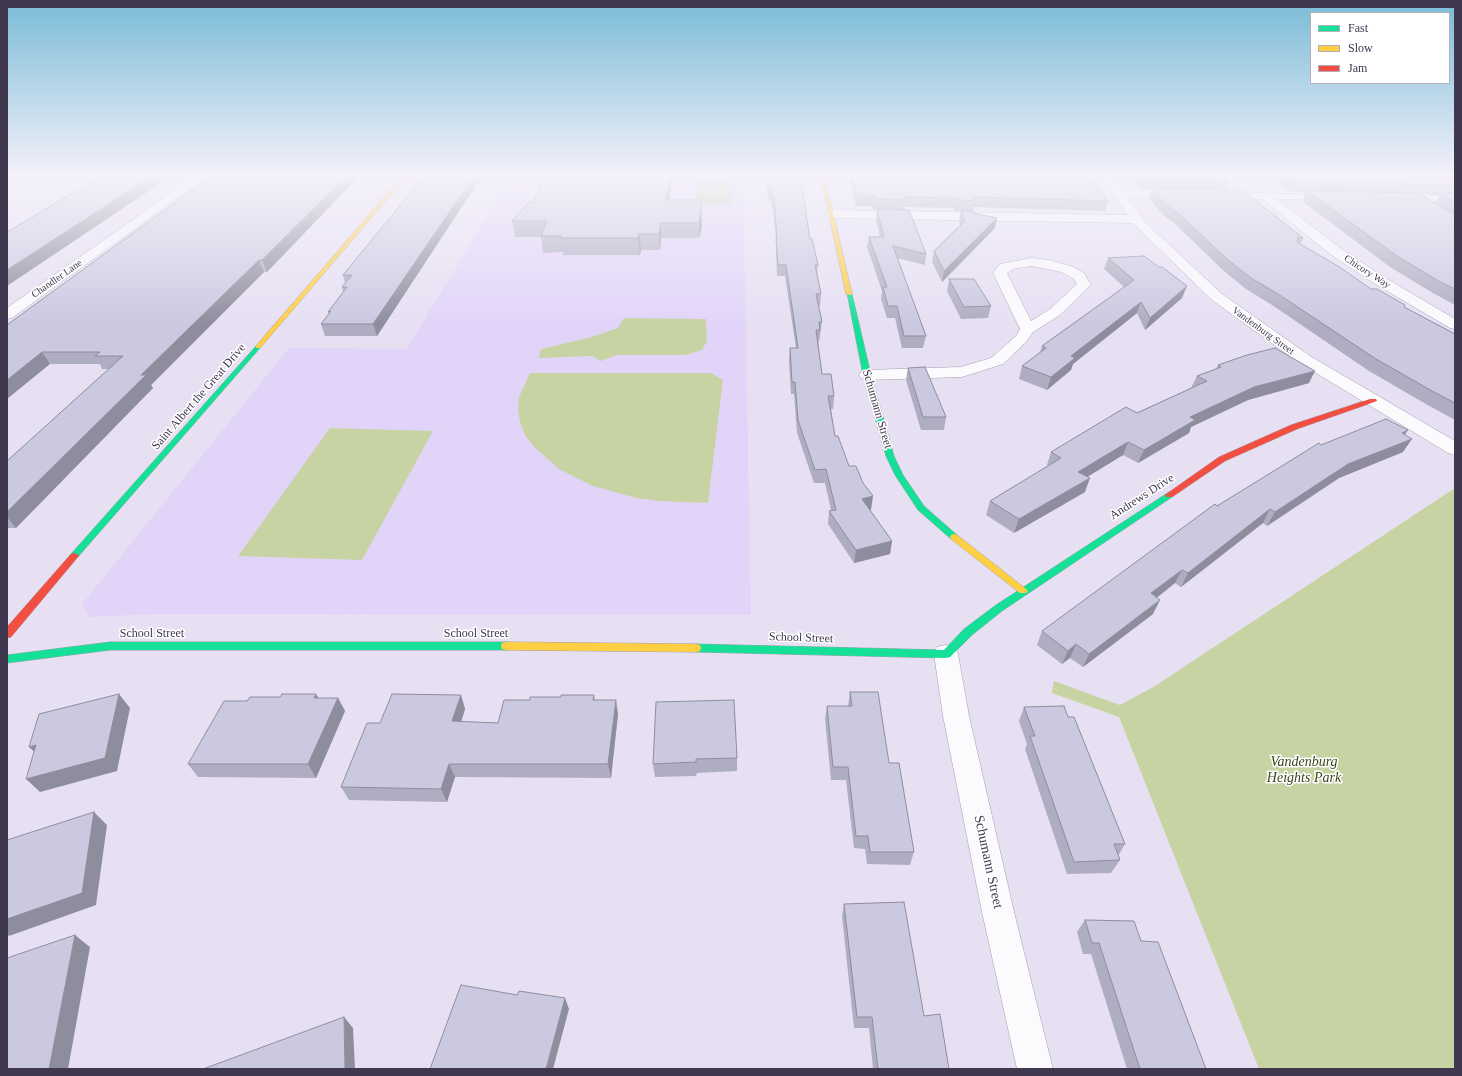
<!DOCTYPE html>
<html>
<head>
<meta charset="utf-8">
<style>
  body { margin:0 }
  #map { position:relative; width:1462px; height:1076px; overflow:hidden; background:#e7e0f3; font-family:"Times New Roman",serif }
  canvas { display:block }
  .frame { position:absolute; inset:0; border:8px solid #40384f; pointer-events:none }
  .legend { position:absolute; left:1310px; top:12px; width:140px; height:72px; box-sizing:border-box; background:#fff; border:1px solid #b3afb9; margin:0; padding:5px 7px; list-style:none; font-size:12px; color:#40384f }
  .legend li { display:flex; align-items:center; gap:8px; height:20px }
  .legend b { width:20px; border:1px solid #b3afb9 }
</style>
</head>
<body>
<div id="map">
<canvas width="1462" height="1076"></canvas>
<div class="frame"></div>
<ul class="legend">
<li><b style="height:5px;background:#16e098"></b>Fast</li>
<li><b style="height:5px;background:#ffcf43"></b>Slow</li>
<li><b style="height:5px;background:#f24e42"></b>Jam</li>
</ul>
</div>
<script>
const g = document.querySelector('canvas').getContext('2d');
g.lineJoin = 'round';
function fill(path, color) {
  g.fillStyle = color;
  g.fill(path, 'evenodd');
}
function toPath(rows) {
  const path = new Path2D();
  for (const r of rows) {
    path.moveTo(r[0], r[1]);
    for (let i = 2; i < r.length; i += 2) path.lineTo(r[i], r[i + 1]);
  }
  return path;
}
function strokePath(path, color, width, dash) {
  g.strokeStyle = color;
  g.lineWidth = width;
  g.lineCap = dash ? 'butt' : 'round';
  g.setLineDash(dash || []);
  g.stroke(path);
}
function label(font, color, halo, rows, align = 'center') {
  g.font = font + ' "Times New Roman",serif';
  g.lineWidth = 3;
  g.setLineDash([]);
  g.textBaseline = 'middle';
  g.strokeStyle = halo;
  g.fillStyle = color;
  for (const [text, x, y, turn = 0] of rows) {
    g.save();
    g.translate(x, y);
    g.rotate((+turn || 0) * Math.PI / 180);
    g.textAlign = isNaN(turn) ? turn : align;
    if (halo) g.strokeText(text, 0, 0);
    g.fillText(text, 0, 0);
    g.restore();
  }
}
const built = toPath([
  [512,174,743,174,751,615,158,614,89,617,82,604,289,348,407,349]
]);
const green = toPath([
  [696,177,729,177,729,191,733,191,733,204,703,204,696,201],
  [624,318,706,319,707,341,702,350,686,355,617,355,601,361,592,356,539,358,541,349,592,337,618,328],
  [530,373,711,373,723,380,708,503,659,501,636,498,593,486,559,469,534,447,525,435,520,422,518,409,519,397],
  [330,428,433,431,362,560,238,556],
  [1455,488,1455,1069,1259,1069,1119,717,1052,693,1054,681,1120,705,1155,686]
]);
const street = toPath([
  [198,174,210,174,12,318,7,319,7,308,198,174],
  [1098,174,1109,174,1120,190,1183,192,1185,194,1183,196,1179,197,1126,196,1146,223,1222,294,1310,356,1455,441,1455,455,1448,453,1298,362,1212,300,1133,223,831,218,825,214,831,210,1128,215,1098,174],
  [1220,192,1337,195,1339,197,1337,199,1333,200,1276,199,1340,248,1382,276,1455,319,1455,329,1450,328,1372,282,1330,254,1262,199,1216,197,1214,195,1220,192],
  [1400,195,1455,196,1455,202,1396,200,1394,198,1396,196,1400,195],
  [1031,258,1049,260,1071,266,1084,273,1091,285,1060,315,1033,332,1026,342,1003,364,962,377,867,380,861,378,859,375,861,372,867,370,961,367,991,358,1016,336,1020,329,993,273,1000,264,1031,258],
  [1031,266,1061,272,1074,279,1077,284,1050,309,1031,321,1007,273,1013,269,1031,266],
  [946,645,955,647,958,654,969,716,1014,912,1053,1069,1017,1069,982,912,943,716,934,654,937,647,946,645]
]);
const fast = toPath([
  [847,293,852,294,871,375,894,456,903,475,924,506,957,535,958,537,957,539,951,539,918,510,895,475,886,456,863,375,847,293],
  [258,345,260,346,260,348,77,558,71,558,69,556,71,554,256,346,258,345],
  [1169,492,1172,493,1173,495,1172,497,1002,611,972,635,950,657,946,658,696,652,692,651,691,648,692,645,696,644,944,650,964,629,996,605,1169,492],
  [110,642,506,642,510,643,511,646,510,649,506,650,110,650,7,663,7,655,110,642]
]);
const slow = toPath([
  [404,174,409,174,260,348,256,348,256,346,404,174],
  [820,174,824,174,852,294,851,295,846,294,820,174],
  [954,534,957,535,1026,589,1028,591,1026,593,1020,593,951,539,950,537,951,535,954,534],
  [506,642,696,644,700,645,701,648,700,651,696,652,506,650,502,649,501,646,502,643,506,642]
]);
const jam = toPath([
  [1370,399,1376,399,1377,401,1297,429,1225,461,1172,497,1166,497,1165,495,1219,457,1291,425,1370,399],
  [74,553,77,554,79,556,77,558,11,637,7,638,7,627,71,554,74,553]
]);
const wall = toPath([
  [214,174,361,174,267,272,264,272,151,385,153,388,16,528,7,528,7,461,109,369,102,369,100,364,50,364,7,325],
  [766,174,800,174,810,239,818,265,817,275,821,294,820,306,818,306,822,322,819,342,818,342,822,374,834,396,833,409,831,409,835,436,849,466,871,510,870,510,892,541,890,554,854,563,828,524,829,511,831,510,825,483,814,483,797,433,794,394,791,394,789,360,790,348,796,348,785,276,777,276,776,250,776,239,773,208,772,208,770,199,768,199],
  [848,174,1087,174,1108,201,1105,211,973,207,973,211,955,211,954,208,904,207,904,210,873,209,872,206,856,206],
  [1129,174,1222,174,1230,181,1226,190,1303,238,1300,244,1371,289,1455,334,1455,420,1426,404,1369,371,1272,305,1246,289,1224,271,1174,223,1163,215,1149,198,1152,189,1141,189],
  [1267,174,1455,174,1455,305,1433,293,1390,267,1302,201,1306,192,1290,192],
  [1420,194,1423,194,1440,195,1435,203],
  [669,200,701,200,702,227,699,238,661,238,660,250,641,250,640,255,563,255,563,252,543,253,541,237,515,237,512,221],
  [877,210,926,254,925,265,897,258,926,336,923,348,902,348,895,318,887,318,881,299,882,291,867,247,869,237,880,237,876,220],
  [459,211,377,336,325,336,321,324,329,314,328,312,343,292,342,287,345,283,343,275],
  [961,211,973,213,995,228,942,282,932,262,934,251,960,225,959,222],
  [1108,258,1182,298,1145,330,1137,313,1073,364,1071,370,1047,390,1019,379,1022,366,1040,353,1042,346,1124,287,1104,269],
  [949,279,991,306,988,318,961,319,947,291],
  [1218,365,1309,383,1248,400,1191,427,1189,433,1138,463,1123,455,1087,477,1085,492,1014,533,986,515,990,501,1048,466,1047,465,1051,452,1191,388,1197,376,1216,369],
  [908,368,946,417,944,430,921,430,906,380],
  [1405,435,1403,452,1339,478,1267,526,1263,523,1181,587,1175,583,1157,598,1153,614,1083,667,1070,658,1062,664,1037,645,1042,631,1217,506,1321,445],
  [850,692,889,763,914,852,910,865,867,864,865,849,854,848,846,780,831,780,825,719,827,706,848,706],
  [461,695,465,709,461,722,498,723,530,700,594,695,595,700,618,714,611,778,455,777,447,802,349,800,341,787,380,723],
  [318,698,338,698,345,711,316,778,198,777,188,764,247,701],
  [734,700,737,758,737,771,697,773,696,776,655,777,653,764],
  [1024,707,1068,717,1125,844,1118,856,1120,860,1111,873,1067,874,1025,749,1027,744,1019,721],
  [844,904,924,1016,949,1069,873,1069,869,1028,854,1028,842,916],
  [1085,920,1141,941,1206,1069,1127,1069,1091,954,1083,954,1077,932]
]);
const shadedWall = toPath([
  [155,174,174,174,7,286,7,270],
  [349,174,361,174,267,272,262,260],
  [476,174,484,174,459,211,377,336,373,324,457,201],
  [670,174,673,174,667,215,666,200],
  [701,211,702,227,699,238,699,223],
  [997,218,995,228,942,282,944,271],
  [661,223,661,238,660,250,659,234],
  [639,234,641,250,640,255,638,238],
  [259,260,264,272,151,385,153,388,16,528,7,517,7,512,141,375],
  [1187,286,1182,298,1145,330,1150,318],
  [1141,302,1137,313,1073,364,1071,370,1047,390,1051,377,1071,356],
  [42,352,50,364,7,399,7,380],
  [1315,371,1309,383,1248,400,1191,427,1189,433,1138,463,1144,450,1190,417,1254,387],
  [1408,430,1399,443,1412,439,1403,452,1339,478,1267,526,1275,512,1348,464,1402,433],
  [1128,442,1123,455,1074,485,1078,472],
  [1090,478,1085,492,1014,533,1019,519],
  [873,496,871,510,860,512,862,499],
  [1270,509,1263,523,1181,587,1188,573],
  [892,541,890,554,854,563,856,550],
  [1182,570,1175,583,1144,607,1151,593],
  [1160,600,1153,614,1083,667,1089,654],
  [1076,644,1070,658,1062,664,1068,651],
  [119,694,130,708,117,771,40,792,26,779],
  [316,694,324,707,314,698],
  [461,695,465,709,457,735,452,721],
  [338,698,345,711,316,778,308,764],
  [616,700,618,714,611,778,608,764],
  [36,745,43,760,29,747],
  [449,764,455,777,447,802,441,789],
  [94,812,107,825,96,905,9,936,7,934,7,919],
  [75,935,90,947,68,1069,49,1069],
  [565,998,569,1009,553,1069,546,1069],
  [344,1017,353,1028,355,1069,345,1069]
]);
const building = toPath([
  [105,174,155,174,7,270,7,232,105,174],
  [214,174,349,174,262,260,259,260,141,375,146,375,7,512,7,461,123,356,95,356,100,352,42,352,7,380,7,325,214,174],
  [426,174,476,174,457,201,373,324,321,324,331,311,328,312,347,287,342,287,352,275,343,275,426,174],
  [548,174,670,174,666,200,701,200,701,211,699,223,661,223,659,234,639,234,638,238,561,238,561,236,541,236,547,221,512,221,529,202,533,202,548,174],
  [767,174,800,174,810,239,812,239,818,265,815,265,821,294,816,294,822,322,819,322,820,330,816,330,822,374,831,374,834,396,828,396,835,436,838,436,849,466,856,466,863,483,873,496,862,499,892,541,856,550,829,511,836,510,826,469,815,470,798,420,795,382,792,382,790,348,798,348,786,265,778,265,776,239,777,239,774,197,772,197,771,189,768,189,767,174],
  [852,174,1087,174,1108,201,975,197,975,201,957,200,956,198,904,197,905,200,874,199,874,196,857,196,852,174],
  [1140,174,1222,174,1230,181,1144,179,1140,174],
  [1284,174,1455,174,1455,185,1294,182,1284,174],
  [1152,188,1242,190,1303,238,1297,238,1298,239,1297,242,1341,268,1371,289,1377,289,1405,305,1404,307,1455,334,1455,403,1434,392,1376,359,1278,294,1251,278,1228,260,1178,213,1166,205,1152,188],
  [1307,191,1419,193,1455,215,1455,289,1440,282,1397,256,1307,191],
  [1441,193,1455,193,1455,203,1441,193],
  [877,210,909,210,926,254,893,246,926,336,904,336,897,306,888,306,883,287,887,287,869,237,884,237,877,210],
  [961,211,974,211,973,213,997,218,944,271,934,251,965,221,961,211],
  [1144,256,1159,267,1162,267,1187,286,1150,318,1141,302,1071,356,1075,358,1051,377,1022,366,1046,348,1042,346,1134,280,1108,258,1144,256],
  [949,279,974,279,991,306,964,307,949,279],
  [1275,348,1315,371,1254,387,1190,417,1195,420,1144,450,1128,442,1078,472,1090,478,1019,519,990,501,1061,458,1051,452,1126,407,1137,413,1207,381,1197,376,1221,367,1218,365,1247,355,1275,348],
  [925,367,946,417,923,417,908,368,925,367],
  [1386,419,1408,430,1402,433,1412,439,1348,464,1275,512,1270,509,1188,573,1182,570,1151,593,1160,600,1089,654,1076,644,1068,651,1042,631,1215,504,1217,506,1319,443,1321,445,1386,419],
  [850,692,878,692,889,763,899,763,914,852,870,852,868,836,856,836,848,767,833,767,827,706,852,706,850,692],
  [119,694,105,758,26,779,36,745,29,747,39,714,119,694],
  [282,694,316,694,314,698,338,698,308,764,188,764,224,701,247,701,250,697,280,697,282,694],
  [392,694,461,695,452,721,498,723,504,700,530,700,530,697,561,697,561,695,594,695,593,700,616,700,608,764,449,764,441,789,341,787,367,723,380,723,392,694],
  [734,700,737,758,696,759,696,762,653,764,656,702,734,700],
  [1064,706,1068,717,1074,717,1125,844,1114,844,1120,860,1074,862,1030,736,1035,736,1024,707,1064,706],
  [94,812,82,893,7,919,7,840,94,812],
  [904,902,924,1016,940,1014,949,1069,878,1069,872,1017,857,1017,844,904,904,902],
  [1085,920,1134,921,1141,941,1158,942,1206,1069,1140,1069,1099,943,1092,943,1085,920],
  [75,935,49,1069,7,1069,7,958,75,935],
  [461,985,517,995,519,991,565,998,546,1069,430,1069,461,985],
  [344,1017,345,1069,203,1069,344,1017]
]);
const farStreetnames = [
  ["Chicory Way",1367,272,33],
  ["Chandler Lane",57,279,-35],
  ["Vandenburg Street",1263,331,36]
];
const streetNames = [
  ["Saint Albert the Great Drive",199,397,-49],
  ["Schumann Street",877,409,74],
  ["Andrews Drive",1142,497,-33],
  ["School Street",152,634],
  ["School Street",476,634],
  ["School Street",801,638,2]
];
const nearParknames = [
  ["Vandenburg",1304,762],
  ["Heights Park",1304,778]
];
const nearStreetnames = [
  ["Schumann Street",988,862,78]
];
fill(built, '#e2d4f9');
fill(green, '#c8d3a3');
strokePath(street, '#a49daf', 1);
strokePath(fast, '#a49daf', 1);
strokePath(slow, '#a49daf', 1);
strokePath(jam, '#a49daf', 1);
fill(street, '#fbfafd');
fill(fast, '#16e098');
fill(slow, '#ffcf43');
fill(jam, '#f24e42');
fill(wall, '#afadc1');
fill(shadedWall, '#8e8d9d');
fill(building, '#cbc9e0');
strokePath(building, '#8e8d9d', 1);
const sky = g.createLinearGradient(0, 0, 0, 325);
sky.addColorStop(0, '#7abbd7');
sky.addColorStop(0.54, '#f4f1fa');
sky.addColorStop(1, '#f4f1fa00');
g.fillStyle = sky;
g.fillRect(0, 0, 1462, 325);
label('10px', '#40384f', '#fff', farStreetnames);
label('12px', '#40384f', '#fff', streetNames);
label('italic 14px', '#3a451a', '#fff', nearParknames);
label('14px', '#40384f', '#fff', nearStreetnames);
</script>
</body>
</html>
